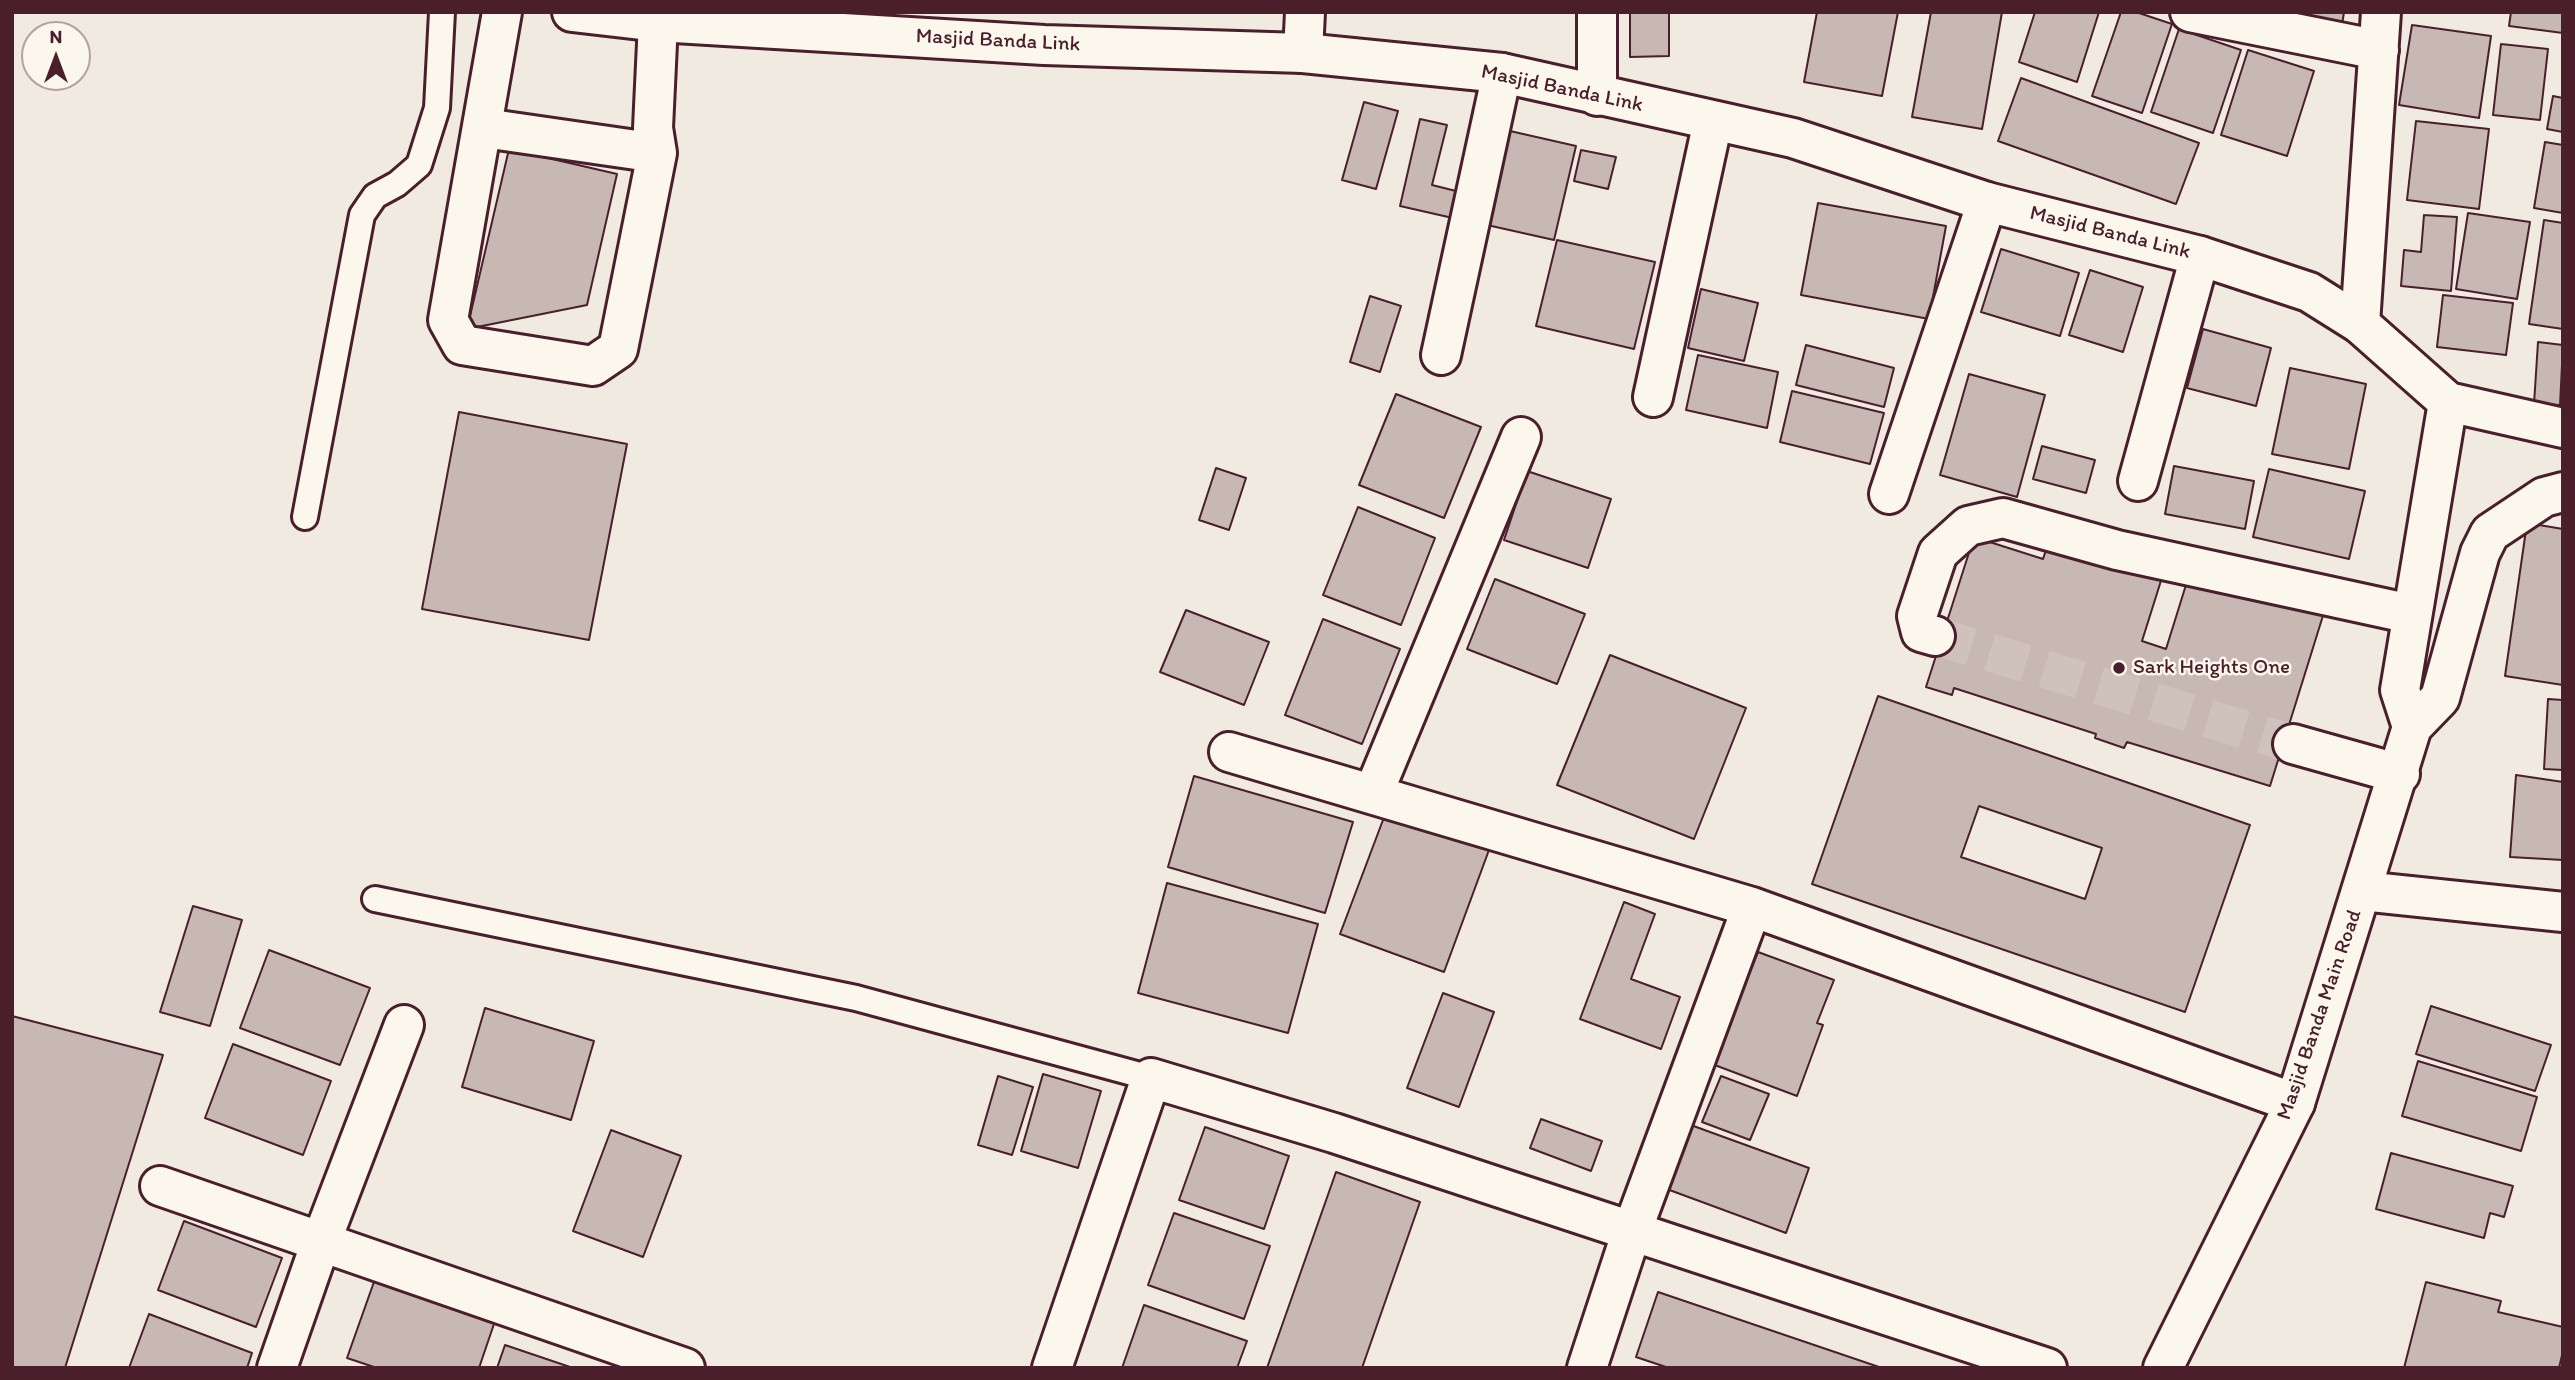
<!DOCTYPE html>
<html>
<head>
<meta charset="utf-8">
<style>
  body { margin:0 }
  #map { position:relative; width:2575px; height:1380px; overflow:hidden; background:#f0eae0; font-family:Itim,sans-serif }
  canvas { display:block }
  .frame { position:absolute; inset:0; border:14px solid #4a1f2b; pointer-events:none }
  .north { position:absolute; left:21px; top:21px; width:70px; height:70px; box-sizing:border-box; background:#fbf7ec; border:2px solid #b4a19f; border-radius:50%; rotate:0deg; font-size:19px; font-weight:700; line-height:28px; text-align:center; color:#4a1f2b }
  .north::after { content:''; display:block; margin:auto; width:24px; height:32px; background:#4a1f2b; clip-path:polygon(50% 0,100% 100%,50% 72%,0 100%) }
</style>
</head>
<body>
<div id="map">
<canvas width="2575" height="1380"></canvas>
<div class="frame"></div>
<div class="north">N</div>
</div>
<script>
const g = document.querySelector('canvas').getContext('2d');
g.lineJoin = 'round';
function fill(path, color) {
  g.fillStyle = color;
  g.fill(path, 'evenodd');
}
function toPath(rows) {
  const path = new Path2D();
  for (const r of rows) {
    path.moveTo(r[0], r[1]);
    for (let i = 2; i < r.length; i += 2) path.lineTo(r[i], r[i + 1]);
  }
  return path;
}
function strokePath(path, color, width, dash) {
  g.strokeStyle = color;
  g.lineWidth = width;
  g.lineCap = dash ? 'butt' : 'round';
  g.setLineDash(dash || []);
  g.stroke(path);
}
function label(font, color, halo, rows, align = 'center') {
  g.font = font + ' Itim,sans-serif';
  g.lineWidth = 5;
  g.setLineDash([]);
  g.textBaseline = 'middle';
  g.strokeStyle = halo;
  g.fillStyle = color;
  for (const [text, x, y, turn = 0] of rows) {
    g.save();
    g.translate(x, y);
    g.rotate((+turn || 0) * Math.PI / 180);
    g.textAlign = isNaN(turn) ? turn : align;
    if (halo) g.strokeText(text, 0, 0);
    g.fillText(text, 0, 0);
    g.restore();
  }
}
const building = toPath([
  [1630,12,1669,12,1669,56,1630,57,1630,12],
  [1817,12,1898,12,1882,96,1804,82,1817,12],
  [1931,12,2002,12,1982,129,1912,117,1931,12],
  [2035,12,2099,12,2077,82,2019,62,2035,12],
  [2121,12,2136,12,2172,24,2142,113,2092,96,2121,12],
  [2264,12,2344,12,2342,25,2264,12],
  [2511,12,2563,12,2563,33,2509,26,2511,12],
  [2412,25,2491,36,2479,118,2399,105,2412,25],
  [2179,29,2241,50,2213,133,2151,112,2179,29],
  [2501,44,2548,49,2540,120,2493,115,2501,44],
  [2248,50,2314,71,2287,156,2221,135,2248,50],
  [2021,78,2199,143,2176,204,1998,141,2021,78],
  [2553,96,2563,98,2563,132,2547,129,2553,96],
  [1364,102,1398,111,1376,189,1342,180,1364,102],
  [1420,119,1447,125,1432,185,1464,193,1457,219,1400,206,1420,119],
  [2416,121,2489,129,2479,209,2407,200,2416,121],
  [1510,131,1576,146,1554,240,1487,225,1510,131],
  [2545,142,2563,145,2563,213,2534,208,2545,142],
  [509,149,617,174,587,305,467,329,509,149],
  [1581,150,1616,157,1608,189,1574,181,1581,150],
  [1818,203,1946,226,1929,319,1801,295,1818,203],
  [2468,213,2530,222,2517,299,2456,289,2468,213],
  [2424,215,2457,217,2451,291,2401,286,2404,250,2421,252,2424,215],
  [2544,220,2563,223,2563,329,2529,324,2544,220],
  [1557,240,1655,262,1634,349,1536,326,1557,240],
  [2001,249,2079,273,2060,336,1981,312,2001,249],
  [2090,270,2143,287,2123,352,2069,335,2090,270],
  [1701,289,1758,303,1744,361,1688,348,1701,289],
  [2443,295,2513,303,2506,355,2437,347,2443,295],
  [1370,296,1401,306,1380,372,1350,362,1370,296],
  [2203,329,2271,348,2256,406,2187,388,2203,329],
  [2538,342,2563,345,2560,405,2534,404,2538,342],
  [1806,345,1894,368,1884,407,1796,385,1806,345],
  [1698,355,1778,372,1767,428,1686,410,1698,355],
  [2290,368,2366,384,2349,469,2272,454,2290,368],
  [1969,374,2045,395,2017,497,1940,475,1969,374],
  [1792,391,1884,413,1870,464,1780,442,1792,391],
  [1396,394,1481,427,1444,518,1359,485,1396,394],
  [459,412,627,444,589,640,422,609,459,412],
  [2042,446,2095,460,2086,493,2033,479,2042,446],
  [2174,466,2254,481,2245,529,2165,514,2174,466],
  [1216,468,1246,478,1229,530,1199,520,1216,468],
  [2269,469,2365,491,2349,559,2253,537,2269,469],
  [1527,471,1611,499,1588,568,1504,540,1527,471],
  [1358,507,1435,538,1401,625,1323,595,1358,507],
  [2527,523,2563,529,2563,685,2505,676,2527,523],
  [1974,537,2043,559,2050,538,2165,568,2142,641,2166,649,2190,572,2326,606,2270,786,2127,742,2124,748,2095,738,2096,734,1954,688,1952,695,1926,687,1974,537],
  [1495,579,1585,614,1557,684,1467,649,1495,579],
  [1186,610,1269,642,1244,705,1160,672,1186,610],
  [1323,619,1400,649,1362,744,1285,715,1323,619],
  [1610,655,1746,708,1694,839,1557,785,1610,655],
  [1878,696,2250,825,2185,1012,1812,884,1878,696],
  [1979,806,2102,848,2085,899,1961,857,1979,806],
  [2548,699,2563,700,2563,770,2544,769,2548,699],
  [2516,775,2563,782,2563,860,2510,857,2516,775],
  [1194,776,1353,822,1325,913,1168,867,1194,776],
  [1386,812,1489,850,1444,972,1340,934,1386,812],
  [1167,883,1318,924,1288,1033,1138,993,1167,883],
  [1624,902,1655,914,1631,979,1680,997,1661,1049,1580,1019,1624,902],
  [193,906,242,920,210,1026,160,1012,193,906],
  [269,950,370,988,340,1065,240,1028,269,950],
  [1758,952,1834,980,1817,1023,1823,1025,1797,1096,1712,1064,1758,952],
  [1443,993,1494,1012,1459,1107,1407,1088,1443,993],
  [2431,1006,2551,1045,2535,1091,2416,1054,2431,1006],
  [485,1008,594,1041,571,1120,462,1087,485,1008],
  [12,1016,163,1055,65,1368,12,1368,12,1016],
  [233,1044,331,1081,303,1155,205,1118,233,1044],
  [2418,1061,2537,1097,2521,1151,2402,1116,2418,1061],
  [1043,1074,1101,1091,1078,1168,1021,1151,1043,1074],
  [998,1076,1033,1087,1012,1155,978,1145,998,1076],
  [1721,1076,1769,1094,1750,1140,1702,1122,1721,1076],
  [1541,1119,1602,1141,1591,1171,1530,1148,1541,1119],
  [1688,1124,1809,1168,1786,1233,1664,1188,1688,1124],
  [1205,1127,1289,1156,1264,1229,1179,1200,1205,1127],
  [611,1130,681,1156,643,1257,573,1231,611,1130],
  [2391,1153,2513,1186,2504,1217,2490,1213,2484,1238,2376,1209,2391,1153],
  [1336,1172,1420,1202,1362,1368,1267,1368,1336,1172],
  [1174,1213,1270,1246,1244,1319,1148,1285,1174,1213],
  [184,1221,282,1258,256,1327,158,1290,184,1221],
  [375,1279,495,1321,479,1368,377,1368,347,1358,375,1279],
  [2426,1282,2501,1301,2498,1312,2563,1327,2563,1351,2559,1368,2404,1368,2426,1282],
  [1658,1292,1882,1368,1669,1368,1636,1357,1658,1292],
  [1144,1305,1247,1341,1237,1368,1122,1368,1144,1305],
  [149,1314,252,1353,247,1368,129,1368,149,1314],
  [505,1345,573,1368,497,1368,505,1345]
]);
const minorTunnel = toPath([
  [1935,636,2293,744]
]);
const service = toPath([
  [305,517,362,215,375,196,397,184,419,165,437,108,442,12],
  [375,899,856,998,1151,1078]
]);
const minor = toPath([
  [502,12,448,320,462,345,593,366,618,349,657,153,653,128,658,22],
  [1597,12,1597,96],
  [2190,12,2379,50],
  [1303,53,1305,12],
  [484,128,657,153],
  [2360,324,2381,12],
  [1441,355,1502,73],
  [1653,397,1713,121],
  [2138,481,2200,256],
  [1889,494,1987,202],
  [1935,636,1921,632,1917,616,1938,553,1968,526,2003,518,2117,550,2411,614],
  [2293,744,2400,774],
  [1229,752,1752,907,2295,1103],
  [1373,794,1521,437],
  [2362,891,2563,912],
  [160,1186,685,1368],
  [277,1368,321,1242,404,1025],
  [1052,1368,1151,1078,1334,1133,2047,1368],
  [1587,1368,1632,1231,1752,907]
]);
const secondary = toPath([
  [572,12,658,22,1044,45,1303,53,1502,73,1793,138,1987,202,2200,256,2309,292,2360,324,2448,402,2563,428],
  [2412,727,2400,690,2448,402],
  [2163,1368,2295,1103,2412,727,2440,698,2480,553,2490,533,2544,497,2563,492]
]);
const markers = [
  [2119,668,7,"#4a1f2b"]
];
const streetNames = [
  ["Masjid Banda Link",998,41,3],
  ["Masjid Banda Link",1562,89,12],
  ["Masjid Banda Link",2110,233,14],
  ["Masjid Banda Main Road",2320,1015,-71]
];
const poiNames = [
  ["Sark Heights One",2133,668]
];
fill(building, '#c8b8b3');
strokePath(building, '#4a1f2b', 2);
strokePath(minorTunnel, '#cfc1bc', 38, [38, 19]);
strokePath(service, '#4a1f2b', 30);
strokePath(minor, '#4a1f2b', 44);
strokePath(secondary, '#4a1f2b', 44);
strokePath(service, '#fbf7ec', 24);
strokePath(minor, '#fbf7ec', 38);
strokePath(secondary, '#fbf7ec', 38);
for (const [x, y, r, color] of markers) {
  const dot = new Path2D();
  dot.arc(x, y, r, 0, 2 * Math.PI);
  g.fillStyle = color;
  g.fill(dot);
  strokePath(dot, '#fbf7ec', 2.5);
}
label('21px', '#4a1f2b', '#fbf7ec', streetNames);
label('21px', '#4a1f2b', '#fbf7ec', poiNames, 'left');
</script>
</body>
</html>
